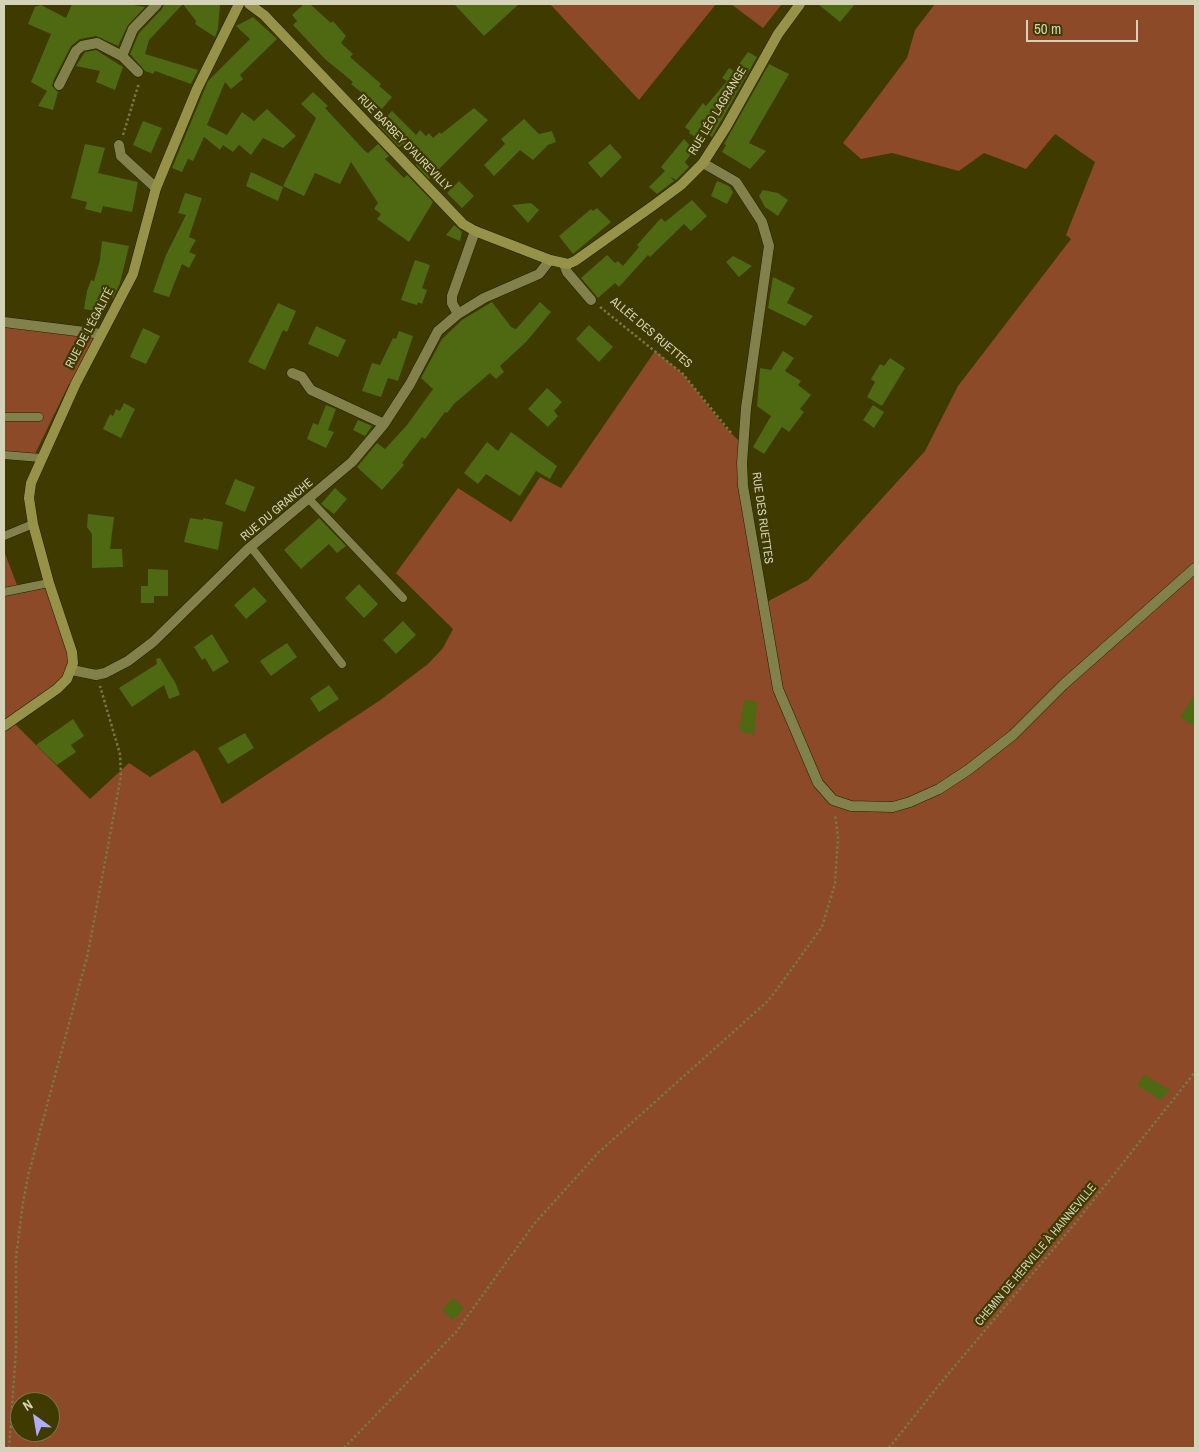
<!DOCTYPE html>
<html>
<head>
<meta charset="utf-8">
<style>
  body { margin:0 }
  #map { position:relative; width:1199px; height:1452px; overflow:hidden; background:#3e3a00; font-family:"Archivo Narrow",sans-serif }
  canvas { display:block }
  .frame { position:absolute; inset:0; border:5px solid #d4d3b8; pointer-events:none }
  .north { position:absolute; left:10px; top:1392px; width:50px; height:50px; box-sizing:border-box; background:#3e3a00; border:1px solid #7a774a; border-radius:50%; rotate:328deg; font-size:14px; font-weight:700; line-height:20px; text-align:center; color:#d4d3b8 }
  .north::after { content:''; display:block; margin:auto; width:18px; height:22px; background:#b2adf9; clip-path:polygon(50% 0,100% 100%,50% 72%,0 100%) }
  .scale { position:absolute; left:1026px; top:20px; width:112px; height:22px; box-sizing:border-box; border:2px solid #d4d3b8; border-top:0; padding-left:6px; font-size:15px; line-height:18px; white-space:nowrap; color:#d4d3b8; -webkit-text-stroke:4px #3e3a00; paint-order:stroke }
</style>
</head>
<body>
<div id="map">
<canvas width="1199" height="1452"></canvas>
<div class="frame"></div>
<div class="north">N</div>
<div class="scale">50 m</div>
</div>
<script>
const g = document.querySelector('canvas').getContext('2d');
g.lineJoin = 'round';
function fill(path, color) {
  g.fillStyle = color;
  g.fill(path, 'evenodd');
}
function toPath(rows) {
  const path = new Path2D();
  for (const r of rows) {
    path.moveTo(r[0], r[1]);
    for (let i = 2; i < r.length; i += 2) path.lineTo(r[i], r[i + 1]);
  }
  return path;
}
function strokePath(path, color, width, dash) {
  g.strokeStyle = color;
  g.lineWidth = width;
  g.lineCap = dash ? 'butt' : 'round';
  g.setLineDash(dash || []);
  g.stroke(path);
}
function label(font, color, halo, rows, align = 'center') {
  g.font = font + ' "Archivo Narrow",sans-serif';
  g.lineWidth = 4.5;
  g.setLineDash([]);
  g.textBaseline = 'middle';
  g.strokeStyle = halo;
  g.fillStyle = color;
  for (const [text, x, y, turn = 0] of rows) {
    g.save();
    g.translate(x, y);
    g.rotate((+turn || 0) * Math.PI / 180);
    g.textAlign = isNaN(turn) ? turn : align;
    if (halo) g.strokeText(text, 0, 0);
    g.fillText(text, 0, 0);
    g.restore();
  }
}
const green = toPath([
  [550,4,716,4,639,100],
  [731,4,782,4,763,28],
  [935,4,1195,4,1195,1448,4,1448,4,551,20,593,51,587,72,670,12,721,90,799,129,763,150,777,194,750,198,753,222,804,379,701,428,664,443,648,453,629,396,573,458,488,511,522,540,477,561,488,655,351,683,374,724,426,743,445,763,604,808,580,925,451,958,386,1071,239,1066,235,1095,162,1055,134,1026,169,984,153,959,171,892,153,861,159,843,143,907,58,915,30],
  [20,1402,50,1402,50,1432,20,1432],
  [4,322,101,334,75,384,69,384,35,454,4,452]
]);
const building = toPath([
  [72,4,128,4,145,7,128,25,118,46,96,36,80,39,71,46,51,85,54,79,52,86,58,92,53,110,38,106,47,91,31,82,51,34,28,24,35,7,41,5,66,18],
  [164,4,183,4,149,40,145,54,198,70,191,84,155,71,153,74,145,71,130,54,139,33,162,9],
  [183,4,220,4,218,29,215,37,195,24,196,21],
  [304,4,310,4,331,23,333,21,346,36,341,43,353,54,350,57,381,84,379,86,392,97,382,109,351,84,353,82,325,59,293,25,297,21,292,15],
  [454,4,519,4,484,36],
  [818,4,855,4,840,22],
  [253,17,277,39,240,75,243,79,231,89,225,82,207,125,227,135,242,112,254,121,267,109,296,136,283,148,263,138,251,155,239,145,233,152,223,145,220,150,204,137,193,161,188,159,182,172,172,168,208,81,250,39,236,26],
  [96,50,123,67,115,90,96,82,100,71,76,66,85,52],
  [748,52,757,57,712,137,707,134,701,141,689,133,690,131,685,127,703,103,706,106,727,81,722,78,729,68,734,71],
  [769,64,789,74,749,143,766,151,750,169,722,152,726,145,724,144],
  [313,92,328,106,325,108,365,151,368,153,378,144,389,156,385,159,404,178,407,175,433,202,409,242,377,219,381,214,374,209,378,203,351,162,340,184,315,173,304,196,283,186,316,118,301,104],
  [474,108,488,120,429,179,416,165,420,162,403,144,399,147,378,125,392,111,416,135,420,130,426,136,429,133,433,138,440,132,441,134],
  [524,119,539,134,552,131,556,142,548,145,533,160,520,150,494,176,484,165,505,144,501,139],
  [143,121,162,128,151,153,133,145],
  [684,139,694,150,685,162,689,167,676,180,670,177,674,181,657,194,649,187,665,171,661,167],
  [85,144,105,148,98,173,138,182,132,212,103,206,101,213,85,209,87,202,71,198],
  [610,144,622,157,601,178,588,163],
  [251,172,283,187,278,201,246,186],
  [459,181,474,196,462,208,447,193],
  [717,181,729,186,733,192,727,204,711,196],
  [763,190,778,193,788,200,778,216,765,207,759,196],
  [185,193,202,198,189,237,196,240,189,252,196,255,189,268,182,264,169,297,153,292,166,255,186,215,178,213],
  [692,200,707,216,691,231,684,224,650,257,648,255,619,287,615,283,598,298,581,278,607,255,615,263,618,261,623,266,639,247,637,245,661,218,665,222],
  [531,203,539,210,528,223,512,205],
  [597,208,611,222,573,254,559,236,591,209,593,211],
  [454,225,462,232,460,241,446,235],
  [102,241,129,246,120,283,113,298,106,295,103,312,84,309,87,291,91,280,94,281,100,260],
  [733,256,752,266,739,277,726,262],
  [415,260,430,265,422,288,427,290,422,304,418,302,417,305,401,300],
  [773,277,795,288,787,303,813,316,805,326,768,308],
  [492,302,511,327,516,329,540,302,551,312,526,342,500,366,504,372,496,379,490,373,454,404,447,413,445,412,425,439,422,437,402,463,404,465,382,490,357,467,377,443,385,449,407,425,433,389,421,378,442,339,462,320],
  [278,303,296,311,287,332,283,330,265,370,248,362],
  [589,325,613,347,599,362,576,339],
  [316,326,346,340,338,357,308,344],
  [143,328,160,336,146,364,130,357],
  [399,331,413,336,398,381,388,378,381,397,362,391,372,363,380,365,393,338,396,339],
  [783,351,794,358,785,371,801,381,798,385,811,395,800,409,804,412,789,432,782,427,764,454,753,447,771,416,757,406,760,368,771,370],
  [890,358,905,368,882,406,867,397,875,382,871,379,880,364,884,366],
  [547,388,562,402,554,411,558,416,548,427,528,409],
  [124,403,135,409,121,438,103,429,110,414,113,416,116,409,120,411],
  [326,405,336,409,328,430,334,432,326,448,307,439,313,423,318,425],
  [873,405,884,412,874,428,863,420],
  [358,420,372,426,365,436,353,430],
  [511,432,557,466,550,479,536,471,520,496,486,474,478,484,464,473,487,442,498,451],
  [235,479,255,487,245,512,225,504],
  [335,488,347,499,334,514,321,504],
  [88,514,114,517,110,549,122,549,123,567,92,568,92,534,87,527],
  [190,518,203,520,203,518,223,522,218,550,184,542],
  [319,518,346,546,337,553,329,544,301,569,284,550],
  [148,569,168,570,168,596,154,596,154,603,141,603,141,586,148,586],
  [359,584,378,604,364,618,345,598],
  [254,587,267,601,246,619,234,605],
  [403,621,416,635,396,654,383,640],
  [212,634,229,662,213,672,205,658,202,660,194,647],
  [287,643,297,657,271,676,260,661],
  [160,658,176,684,180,695,169,699,164,685,132,707,119,688,157,664,156,659],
  [329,685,339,699,319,712,310,698],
  [1195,694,1195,727,1180,717],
  [744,700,757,702,754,735,739,731],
  [73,719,84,736,71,745,76,752,57,765,36,745],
  [245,733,254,748,228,764,218,748],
  [1144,1075,1170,1090,1161,1100,1137,1085],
  [453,1298,464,1308,453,1320,442,1310]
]);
const path = toPath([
  [123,135,139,83],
  [600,307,683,374,732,434],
  [9,1448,16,1350,16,1257,23,1203,28,1176,88,953,121,776,120,754,100,686],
  [344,1448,456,1332,534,1224,599,1152,769,1000,822,927,835,884,838,837,835,814],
  [889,1448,939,1385,1077,1221,1195,1072]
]);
const lane = toPath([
  [4,417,39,417],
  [4,455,41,458],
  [309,499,403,598],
  [4,536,33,524],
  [251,547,342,664],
  [4,592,49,583]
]);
const street = toPath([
  [138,72,122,56,133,29,157,4],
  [59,85,76,51,82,46,97,43,122,56],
  [119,145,121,156,156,188],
  [703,163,736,182,762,222,769,246,746,408,742,463,743,486,778,689,818,783,833,800,851,806,893,807,910,802,939,789,968,770,1013,735,1063,685,1195,568],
  [564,264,567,272,591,300],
  [458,314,452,303,452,296,475,231],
  [4,322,101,334],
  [292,373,302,377,311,390,384,424],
  [72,670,96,675,105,673,128,661,153,642,248,549,352,462,384,424,410,384,438,331,458,314,484,298,539,274,550,260]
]);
const secondary = toPath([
  [249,4,264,15,463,224,475,231,550,260,568,264,575,261,654,205,681,185,703,163,726,127,778,34,800,4],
  [4,726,57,689,67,679,73,663,72,652,49,583,33,524,29,498,31,483,76,383,133,274,156,188,197,89,239,4]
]);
const streetNames = [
  ["RUE LÉO LAGRANGE",718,111,-59],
  ["RUE BARBEY D'AUREVILLY",404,143,46],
  ["RUE DE L'ÉGALITÉ",90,328,-62],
  ["ALLÉE DES RUETTES",651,333,40],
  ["RUE DU GRANCHE",277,510,-40],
  ["RUE DES RUETTES",762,518,82],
  ["CHEMIN DE HERVILLE À HAINNEVILLE",1036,1255,-50]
];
fill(green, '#8c4a28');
fill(building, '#4e6912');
strokePath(lane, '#222105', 9);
strokePath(street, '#222105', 11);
strokePath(secondary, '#222105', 11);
strokePath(path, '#797648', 2.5, [2.5, 2.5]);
strokePath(lane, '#83814b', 8);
strokePath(street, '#83814b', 10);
strokePath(secondary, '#969348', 10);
label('12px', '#d4d3b8', '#3e3a00', streetNames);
</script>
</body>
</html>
